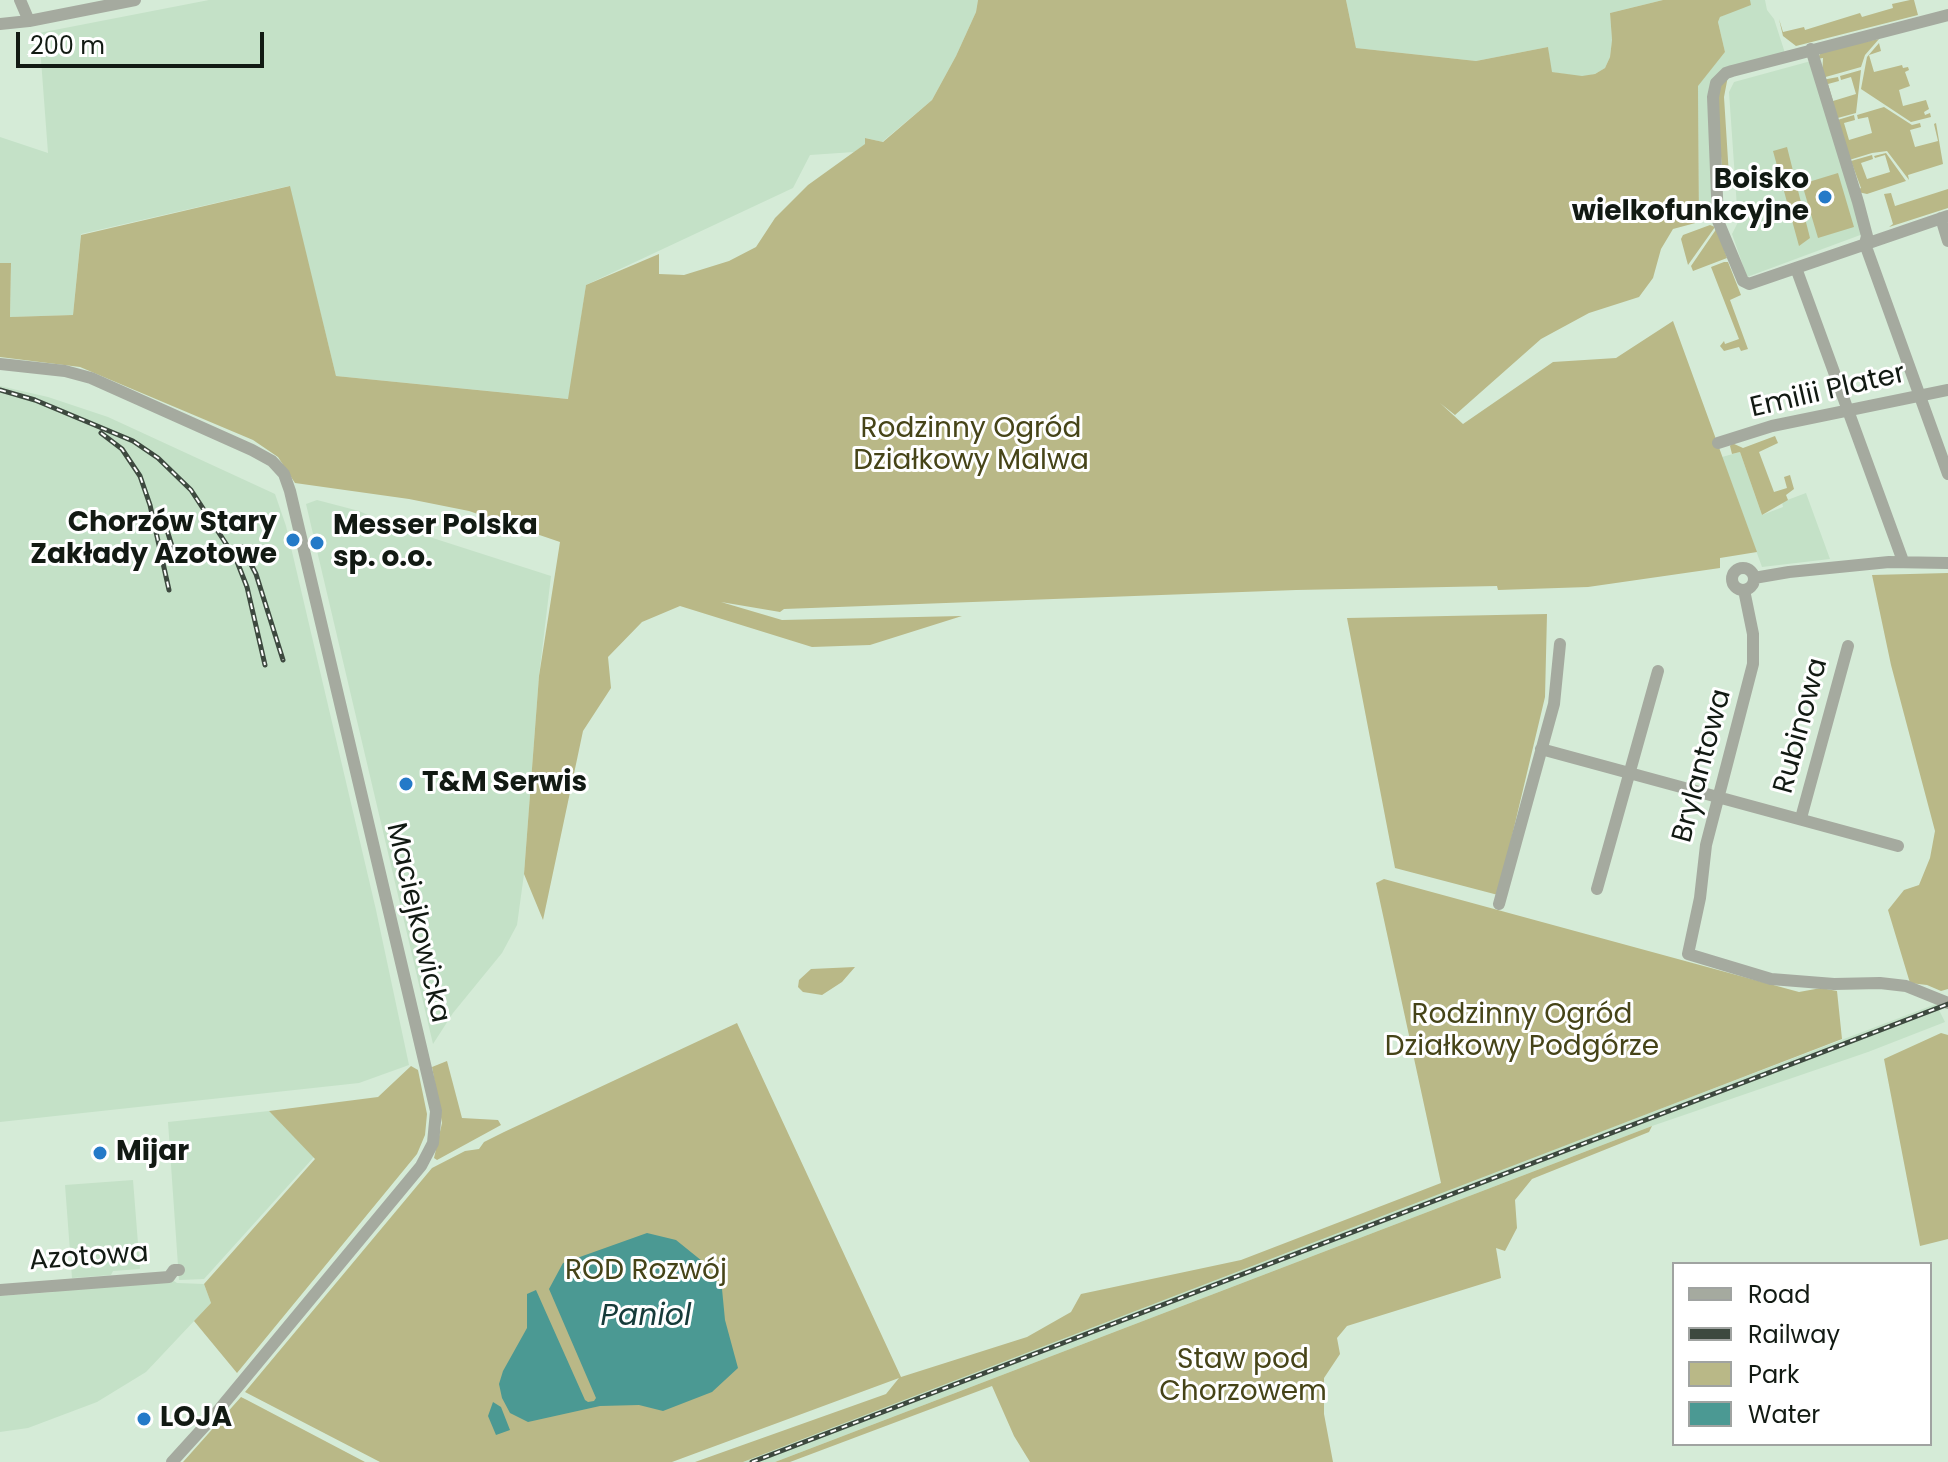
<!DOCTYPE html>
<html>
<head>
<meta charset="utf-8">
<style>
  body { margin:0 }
  #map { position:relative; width:1948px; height:1462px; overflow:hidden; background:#d5ebd7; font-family:Poppins,sans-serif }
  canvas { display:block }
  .legend { position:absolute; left:1672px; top:1262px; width:260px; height:184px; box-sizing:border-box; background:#fff; border:2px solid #a0a3a1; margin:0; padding:10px 14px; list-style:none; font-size:24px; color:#121a13 }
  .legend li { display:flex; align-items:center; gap:16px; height:40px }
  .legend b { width:40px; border:2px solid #a0a3a1 }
  .scale { position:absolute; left:16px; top:32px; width:248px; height:36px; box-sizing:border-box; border:4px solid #121a13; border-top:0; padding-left:10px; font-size:24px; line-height:28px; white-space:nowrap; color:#121a13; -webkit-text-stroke:6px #fff; paint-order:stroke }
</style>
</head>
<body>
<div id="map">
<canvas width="1948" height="1462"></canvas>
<ul class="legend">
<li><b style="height:10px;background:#a5aa9f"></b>Road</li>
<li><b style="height:10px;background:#3d493f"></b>Railway</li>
<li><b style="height:22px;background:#b9b887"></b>Park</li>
<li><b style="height:22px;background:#4b9993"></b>Water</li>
</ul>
<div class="scale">200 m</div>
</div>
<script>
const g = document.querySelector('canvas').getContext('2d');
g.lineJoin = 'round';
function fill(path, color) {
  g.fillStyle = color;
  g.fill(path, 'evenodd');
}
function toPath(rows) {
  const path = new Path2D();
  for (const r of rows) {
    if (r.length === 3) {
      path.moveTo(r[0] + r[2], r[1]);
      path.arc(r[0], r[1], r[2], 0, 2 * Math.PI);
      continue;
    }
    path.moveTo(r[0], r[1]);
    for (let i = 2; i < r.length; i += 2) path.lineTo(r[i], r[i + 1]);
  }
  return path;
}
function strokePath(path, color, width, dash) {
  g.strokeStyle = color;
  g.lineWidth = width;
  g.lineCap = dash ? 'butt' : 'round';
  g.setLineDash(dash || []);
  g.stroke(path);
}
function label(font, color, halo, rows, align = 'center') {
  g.font = font + ' Poppins,sans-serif';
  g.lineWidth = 6;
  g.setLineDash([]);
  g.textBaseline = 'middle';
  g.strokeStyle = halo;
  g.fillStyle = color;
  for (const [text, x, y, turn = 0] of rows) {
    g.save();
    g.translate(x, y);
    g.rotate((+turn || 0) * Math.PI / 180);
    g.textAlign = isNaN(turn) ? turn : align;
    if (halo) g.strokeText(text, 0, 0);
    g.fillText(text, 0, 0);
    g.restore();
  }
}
const built = toPath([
  [209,0,978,0,976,12,956,56,932,100,882,142,866,138,866,144,854,152,810,155,793,188,586,285,569,399,336,376,289,186,81,234,73,315,10,317,11,263,0,263,0,137,48,153,39,33],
  [1346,0,1663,0,1610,13,1612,40,1610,57,1605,68,1595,74,1582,77,1551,72,1548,47,1476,61,1356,48],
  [1750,0,1765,0,1767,10,1774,19,1785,53,1722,72,1715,218,1699,222,1698,85,1725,52,1718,22,1720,17,1744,6],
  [1811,61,1863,234,1747,277,1732,234,1738,222,1729,92,1734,82],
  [0,386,48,397,108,417,275,494,286,526,376,910,409,1065,359,1083,0,1122],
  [1740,452,1762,515,1783,507,1782,502,1806,493,1830,559,1762,567,1722,457],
  [317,500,359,511,386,523,551,576,539,676,524,874,517,925,502,953,453,1013,433,1044,306,504],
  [1936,1004,1945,1022,1868,1052,1652,1126,775,1462,743,1462,1444,1191],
  [269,1111,314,1157,204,1279,179,1280,168,1122],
  [133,1180,140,1269,113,1271,111,1275,72,1278,65,1185],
  [174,1281,177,1283,204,1284,211,1303,146,1372,97,1402,28,1428,0,1432,0,1296,54,1292,56,1289]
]);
const green = toPath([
  [978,0,1346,0,1356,48,1476,61,1548,47,1552,72,1582,76,1595,74,1605,68,1610,57,1612,40,1610,13,1663,0,1750,0,1751,5,1720,17,1718,22,1725,52,1698,86,1699,222,1673,229,1661,249,1653,278,1639,297,1589,313,1541,339,1455,415,1440,403,1463,424,1553,362,1616,358,1673,321,1757,552,1720,558,1720,568,1588,587,1498,590,1497,586,1296,590,784,609,780,612,721,602,782,620,962,616,870,645,812,647,680,606,642,622,608,657,611,688,583,731,543,920,524,874,539,676,560,542,469,511,409,499,295,483,278,457,253,440,80,367,0,357,0,263,11,263,10,317,73,315,81,235,290,186,336,376,568,399,586,285,659,254,659,274,684,275,729,261,756,247,775,218,808,185,865,144,865,138,883,142,932,100,956,56,976,12],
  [1910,0,1914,0,1918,15,1796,46,1783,36,1779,19,1783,32,1804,27,1805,30,1860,13,1862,17,1893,8,1892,4],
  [1879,39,1865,55,1861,67,1822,78,1823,58,1817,59,1822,51],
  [1879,43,1881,51,1869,55,1874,72,1902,65,1903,68,1908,67,1909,70,1905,72,1910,86,1899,90,1903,106,1926,100,1929,109,1924,112,1925,115,1930,113,1931,117,1911,122,1861,89,1867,57],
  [1861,70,1856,113,1834,119,1822,80,1838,77,1839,81,1828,84,1833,101,1856,94,1851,77,1841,80,1840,76],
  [1728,76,1724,97,1729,176,1722,169,1716,95,1722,82],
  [1884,107,1912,125,1920,123,1921,127,1910,130,1915,147,1938,141,1934,124,1936,123,1943,164,1908,175,1909,180,1887,151,1872,153,1846,161,1834,121,1854,115,1855,120,1844,123,1849,140,1872,133,1868,117,1858,119,1857,115],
  [1787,147,1810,238,1799,246,1773,151],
  [1886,153,1906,181,1867,194,1858,192,1857,190,1861,188,1851,161,1872,155,1873,159,1861,163,1867,179,1890,172,1885,155,1875,158,1874,156],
  [1838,173,1854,227,1818,238,1802,184],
  [1948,189,1948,208,1889,227,1893,224,1884,194,1891,193,1895,206],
  [1710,225,1715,227,1688,265,1681,239,1683,235],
  [1717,228,1727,258,1693,271,1691,266],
  [1724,262,1728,262,1741,295,1730,300,1748,349,1741,351,1739,347,1724,351,1720,346,1724,341,1725,344,1739,339,1711,267],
  [1775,436,1778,443,1759,452,1774,492,1787,488,1784,477,1790,475,1794,489,1786,495,1788,500,1762,515,1740,452,1732,454,1730,446,1732,443,1743,448],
  [1948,573,1948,989,1941,991,1927,985,1910,983,1888,910,1904,890,1919,885,1930,858,1935,831,1891,665,1872,575],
  [1547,614,1545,697,1498,895,1395,868,1347,618],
  [1384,879,1799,992,1821,988,1837,991,1842,1039,743,1462,695,1462,886,1394,899,1378,672,1462,380,1462,245,1392,432,1168,465,1151,479,1149,484,1142,504,1132,737,1023,901,1377,1027,1337,1071,1312,1081,1294,1241,1260,1441,1183,1376,883],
  [855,967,842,982,822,995,803,992,798,987,799,980,811,969],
  [1941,1033,1948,1035,1948,1239,1920,1246,1884,1059],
  [447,1061,462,1118,498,1120,501,1125,437,1160,434,1158,442,1123,432,1067],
  [411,1066,418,1070,427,1114,425,1135,417,1154,237,1373,194,1321,211,1303,204,1284,315,1159,269,1111,378,1097],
  [1652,1126,1649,1132,1532,1179,1515,1200,1517,1228,1505,1251,1496,1248,1501,1278,1347,1326,1337,1338,1340,1354,1324,1378,1324,1414,1333,1462,1030,1462,1014,1436,992,1386,790,1462,775,1462],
  [241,1397,247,1400,365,1462,183,1462]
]);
const water = toPath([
  [647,1233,676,1240,702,1261,722,1289,725,1320,738,1368,712,1392,663,1411,639,1405,600,1406,528,1422,510,1413,502,1398,499,1384,503,1371,527,1328,527,1294,536,1290,585,1400,588,1402,594,1401,596,1398,549,1289,563,1263],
  [493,1402,501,1407,510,1430,496,1435,488,1416]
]);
const minor = toPath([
  [20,0,29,21],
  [1948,15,1732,71,1726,73,1716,83,1713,97,1718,221,1743,281,1749,284,1948,216],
  [0,24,29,21,135,0],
  [1811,49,1858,202,1867,236,1865,244,1948,474],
  [1941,218,1948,241],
  [1796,268,1903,561],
  [0,364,65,371,91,378,252,450,272,461,284,474,290,491,436,1111,433,1143,421,1166,212,1418,172,1462],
  [1718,443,1772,426,1948,390],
  [1743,579,11],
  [1754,578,1789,572,1889,562,1948,563],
  [1744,590,1753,634,1753,664,1706,845,1700,898,1688,954,1771,979,1834,984,1880,983,1906,986,1948,1003],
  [1541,749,1898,846],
  [1801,818,1848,646],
  [1597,889,1658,671],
  [1499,904,1554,704,1560,644],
  [0,1290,169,1277,174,1270,179,1270]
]);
const rail = toPath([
  [0,390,35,400,133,441,158,458,191,490,236,559,247,587,265,665],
  [101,433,122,449,140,476,150,505,169,590],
  [163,517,175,556],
  [242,547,256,574,283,660],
  [752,1462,1948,1004]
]);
const markers = [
  [1825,197,8,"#247ac8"],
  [293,540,8,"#247ac8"],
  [317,543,8,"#247ac8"],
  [406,784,8,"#247ac8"],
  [100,1153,8,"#247ac8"],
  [144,1419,8,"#247ac8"]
];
const poiNames = [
  ["Boisko",1809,181,"right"],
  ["wielkofunkcyjne",1809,213,"right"],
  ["Chorzów Stary",277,524,"right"],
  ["Zakłady Azotowe",277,556,"right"],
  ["Messer Polska",333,527],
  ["sp. o.o.",333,559],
  ["T&M Serwis",422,784],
  ["Mijar",116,1153],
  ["LOJA",160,1419]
];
const streetNames = [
  ["Emilii Plater",1828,392,-13],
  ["Rubinowa",1802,726,-75],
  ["Brylantowa",1703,766,-75],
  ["Maciejkowicka",417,923,77],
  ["Azotowa",89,1258,-4]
];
const parkNames = [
  ["Rodzinny Ogród",971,430],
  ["Działkowy Malwa",971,462],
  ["Rodzinny Ogród",1522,1016],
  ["Działkowy Podgórze",1522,1048],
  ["ROD Rozwój",646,1272],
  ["Staw pod",1243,1361],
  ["Chorzowem",1243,1393]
];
const waterNames = [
  ["Paniol",646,1317]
];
fill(built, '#c4e1c7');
fill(green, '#b9b887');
fill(water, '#4b9993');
strokePath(minor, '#a5aa9f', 12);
strokePath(rail, '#3d493f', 5);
strokePath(rail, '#fff', 2, [6]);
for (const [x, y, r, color] of markers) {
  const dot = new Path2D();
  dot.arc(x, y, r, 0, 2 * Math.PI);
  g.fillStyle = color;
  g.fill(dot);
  strokePath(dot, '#fff', 3);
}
label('bold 28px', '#121a13', '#fff', poiNames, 'left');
label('28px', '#121a13', '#fff', streetNames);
label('28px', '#464418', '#fff', parkNames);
label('italic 30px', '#163b39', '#fff', waterNames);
</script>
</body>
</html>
